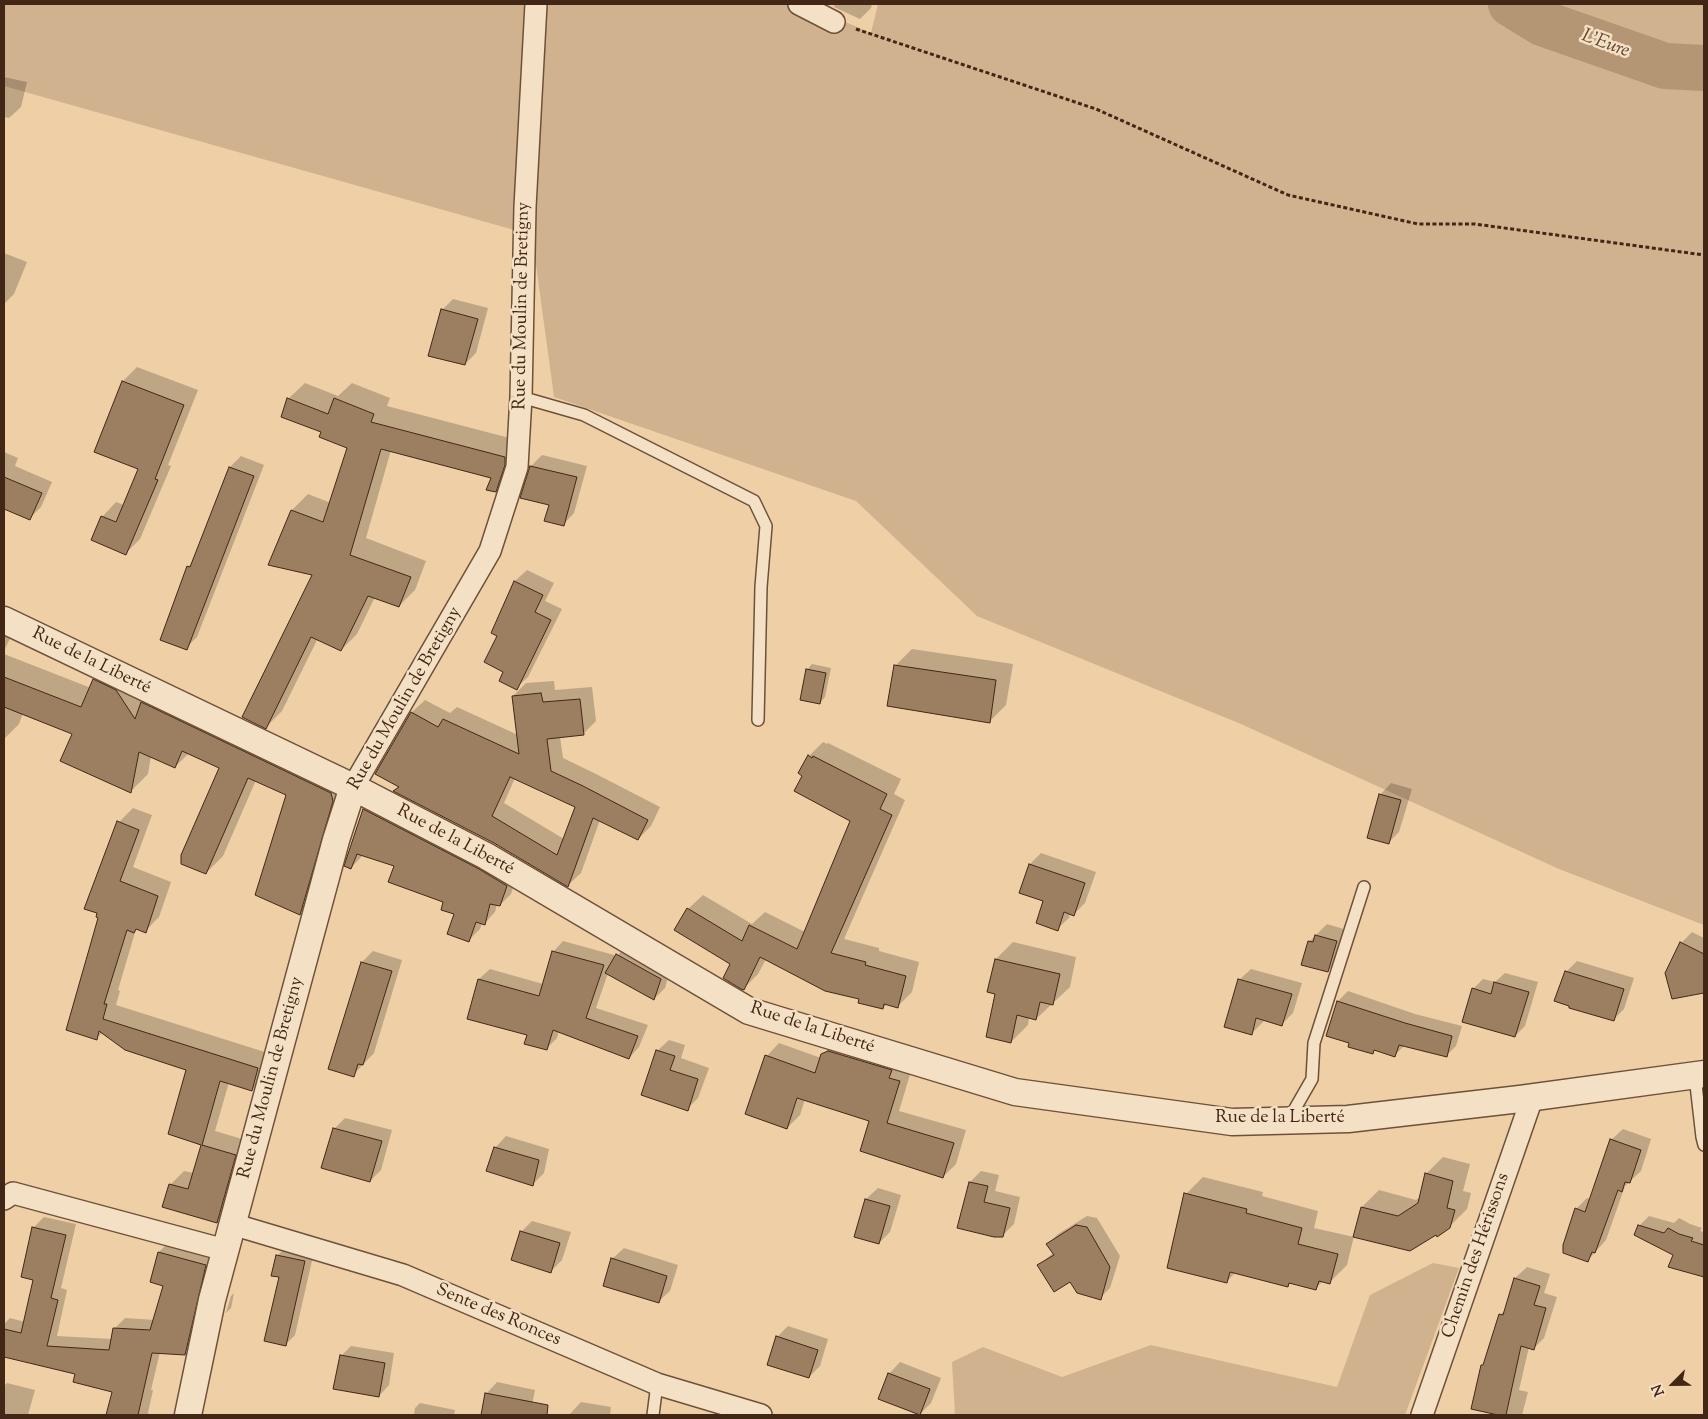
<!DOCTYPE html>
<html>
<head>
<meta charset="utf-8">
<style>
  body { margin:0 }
  #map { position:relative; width:1708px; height:1419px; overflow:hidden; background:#eecfa6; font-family:"Sorts Mill Goudy",serif }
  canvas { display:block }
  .frame { position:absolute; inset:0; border:5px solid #432716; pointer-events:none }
  .north { position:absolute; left:1648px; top:1359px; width:50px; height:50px; -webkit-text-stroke:4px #f4e0c5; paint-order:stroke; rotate:247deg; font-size:14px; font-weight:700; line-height:20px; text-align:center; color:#432716 }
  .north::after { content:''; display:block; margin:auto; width:18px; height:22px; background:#432716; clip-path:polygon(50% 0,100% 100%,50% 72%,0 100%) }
</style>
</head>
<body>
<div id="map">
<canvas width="1708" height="1419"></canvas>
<div class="frame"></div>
<div class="north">N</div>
</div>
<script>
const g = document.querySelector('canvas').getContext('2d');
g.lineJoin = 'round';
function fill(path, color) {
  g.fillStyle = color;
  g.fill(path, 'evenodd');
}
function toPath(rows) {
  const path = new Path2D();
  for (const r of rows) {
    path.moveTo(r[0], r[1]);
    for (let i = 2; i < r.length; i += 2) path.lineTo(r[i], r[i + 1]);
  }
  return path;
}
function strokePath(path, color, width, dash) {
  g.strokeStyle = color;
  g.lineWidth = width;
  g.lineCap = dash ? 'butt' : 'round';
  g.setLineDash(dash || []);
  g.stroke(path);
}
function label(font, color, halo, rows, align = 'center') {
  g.font = font + ' "Sorts Mill Goudy",serif';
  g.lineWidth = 5;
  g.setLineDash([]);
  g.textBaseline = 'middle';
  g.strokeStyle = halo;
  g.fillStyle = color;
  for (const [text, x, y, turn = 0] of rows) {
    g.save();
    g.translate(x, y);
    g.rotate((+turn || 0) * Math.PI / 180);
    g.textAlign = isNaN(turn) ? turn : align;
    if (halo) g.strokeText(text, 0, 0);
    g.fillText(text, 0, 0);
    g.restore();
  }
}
const green = toPath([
  [4,4,804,4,871,33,878,4,1704,4,1704,925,1559,869,1241,724,977,616,856,501,554,397,532,235,4,86],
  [1433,1263,1459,1268,1405,1415,955,1415,952,1362,983,1347,1062,1377,1151,1345,1337,1387,1370,1295]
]);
const shadow = toPath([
  [835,4,872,4,871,8,860,19,834,7],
  [4,77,27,82,21,107,9,118,4,117],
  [4,253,27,262,14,294,4,304],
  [453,299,488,308,476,353,465,364,442,310],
  [137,367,198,390,168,465,171,466,140,539,126,553,102,517,116,502,124,505,139,468,123,381],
  [305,383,338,396,352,383,390,398,387,406,521,441,512,474,495,491,493,477,391,450,366,538,426,561,415,590,399,606,375,597,357,634,341,650,318,638,282,711,266,727,314,574,292,510,308,494,331,503,348,447,323,431,288,399],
  [4,452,18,458,15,466,52,482,41,507,29,519,4,508],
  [542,455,587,466,574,513,563,525,531,466],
  [241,456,264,465,197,637,186,648,188,567,194,561,230,467],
  [527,570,554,583,545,601,562,609,528,677,516,688,499,635,492,632,515,581],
  [4,612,19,620,4,651],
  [912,649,1013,664,1006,705,989,722,895,666],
  [4,654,91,688,94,680,111,663,347,776,317,897,300,913,287,795,256,780,223,856,206,873,220,768,189,753,175,767,151,756,148,774,131,791,74,733,23,713,19,724,4,739],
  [812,664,831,668,825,697,820,703,807,670],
  [554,681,555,690,592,687,596,721,583,734,560,737,563,758,596,774,660,807,651,826,638,839,600,820,581,873,568,885,494,842,395,790,399,786,377,774,412,712,425,700,450,713,457,707,518,735,513,696,526,683],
  [515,778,577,806,564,839,504,803],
  [823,742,827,744,828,743,901,779,894,794,905,800,844,939,879,948,879,951,919,962,912,992,897,1007,887,1004,883,1008,766,959,758,974,744,988,732,963,676,930,688,909,703,895,752,924,765,912,805,932,852,821,804,775,809,756],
  [1391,783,1412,789,1399,832,1388,843,1380,795],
  [374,799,517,875,511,894,500,905,497,904,495,912,485,923,482,923,480,929,469,940,456,913,444,902,396,865,363,855,351,868,364,810],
  [133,808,152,815,133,867,171,882,159,917,145,931,136,929,118,990,120,991,116,1005,271,1054,266,1076,252,1090,229,1082,215,1131,249,1141,231,1208,217,1222,170,1185,184,1171,194,1173,202,1144,188,1069,103,1032,97,1038,99,917,119,822],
  [1041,853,1096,872,1085,903,1074,914,1070,913,1069,918,1057,929,1030,864],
  [1327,924,1347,930,1339,959,1328,971,1309,942],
  [1692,932,1704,938,1704,992,1672,998,1681,943],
  [563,941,614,955,614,960,628,943,671,967,665,988,654,999,608,973,596,1008,648,1025,639,1047,629,1058,559,1031,557,1038,546,1049,529,1035,468,1018,479,979,490,969,543,984,553,952],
  [1013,942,1076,957,1070,987,1036,1019,1029,1017,1028,1025,1011,1042,997,993,996,959],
  [373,951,402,960,374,1053,353,1075,362,962],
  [1577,961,1634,978,1624,1009,1613,1020,1566,972],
  [1251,969,1302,983,1293,1013,1282,1024,1264,1019,1263,1022,1252,1033,1239,980],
  [1505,973,1538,982,1525,1026,1515,1036,1473,989,1483,979,1495,982],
  [1348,991,1415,1014,1462,1026,1456,1046,1446,1056,1405,1045,1395,1055,1375,1049,1372,1052,1350,1042,1328,1035,1338,1001],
  [669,1040,685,1045,681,1058,709,1068,698,1098,687,1109,657,1051],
  [836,1042,912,1068,899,1111,966,1130,956,1164,943,1177,871,1120,805,1099,800,1115,787,1128,767,1056,779,1043,821,1058,823,1055],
  [345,1118,392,1130,381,1170,370,1181,334,1129],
  [1623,1129,1651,1139,1641,1171,1625,1186,1606,1240,1588,1260,1576,1209,1587,1198,1591,1199,1611,1140],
  [506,1136,549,1149,544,1173,533,1184,495,1148],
  [1443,1157,1470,1164,1463,1191,1471,1193,1467,1209,1449,1227,1354,1236,1347,1265,1330,1282,1323,1281,1316,1288,1291,1282,1288,1285,1236,1272,1226,1282,1186,1194,1203,1177,1263,1192,1262,1196,1318,1211,1314,1228,1354,1237,1362,1207,1379,1190,1416,1200,1421,1196,1426,1174],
  [981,1171,999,1175,995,1191,1020,1197,1014,1224,1002,1236,970,1182],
  [878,1188,901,1195,890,1232,879,1243,866,1199],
  [1087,1216,1097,1218,1120,1256,1110,1288,1100,1298,1070,1280,1039,1265,1053,1253,1048,1244,1058,1234],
  [1649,1216,1674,1223,1679,1218,1690,1224,1702,1228,1700,1231,1704,1232,1704,1276,1670,1266,1674,1254,1639,1226],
  [44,1217,76,1224,61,1288,67,1290,57,1336,112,1339,115,1328,125,1318,155,1320,165,1285,159,1252,169,1242,216,1255,195,1343,185,1353,160,1352,151,1390,153,1390,148,1413,149,1415,108,1415,113,1391,76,1373,4,1356,4,1324,10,1318,25,1322,35,1279,33,1228],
  [532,1221,571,1232,562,1260,551,1271,521,1232],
  [287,1246,314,1252,295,1335,286,1344,277,1256],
  [624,1248,678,1265,670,1291,658,1302,612,1259],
  [1527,1267,1550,1274,1544,1293,1557,1297,1544,1338,1533,1349,1529,1347,1519,1390,1528,1392,1522,1415,1494,1415,1494,1413,1482,1366,1485,1363,1500,1315,1506,1309,1515,1278],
  [234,1293,231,1308,226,1313,231,1296],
  [788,1326,828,1339,820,1366,809,1377,777,1337],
  [351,1346,394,1353,389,1385,379,1396,341,1356],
  [900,1362,941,1378,931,1403,920,1414,889,1374],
  [497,1382,535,1390,530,1415,482,1415,486,1394],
  [7,1383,35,1390,28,1415,4,1415,4,1386],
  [581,1402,611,1407,610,1415,569,1415],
  [420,1403,455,1410,454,1415,414,1415,415,1408]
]);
const river = toPath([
  [1511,4,1542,23,1665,66,1704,68]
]);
const building = toPath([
  [441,309,478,319,465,365,428,356,441,309],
  [122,381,184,405,155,479,158,480,126,555,91,540,101,516,116,522,138,469,94,452,122,381],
  [287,398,328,414,334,398,374,414,371,422,505,457,505,465,496,492,486,490,491,478,381,449,350,555,411,577,399,607,368,596,341,651,311,637,266,729,242,717,312,575,268,565,291,510,323,522,347,448,319,437,321,432,281,417,287,398],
  [530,466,577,477,564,526,544,521,549,505,520,498,530,466],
  [229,467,254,476,187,650,160,640,187,566,190,567,229,467],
  [4,477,42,493,30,520,4,509,4,477],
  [514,581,543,595,535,612,551,620,517,690,499,681,503,672,484,662,497,636,491,633,514,581],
  [894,665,996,680,990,723,887,706,894,665],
  [806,669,826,673,820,704,800,700,806,669],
  [4,677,81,707,93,679,116,690,135,719,141,702,331,793,333,801,300,915,255,895,286,795,248,778,206,874,181,864,181,855,219,768,182,751,175,768,139,752,131,793,60,761,72,734,4,707,4,677],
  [541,693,543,702,580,699,584,735,547,739,551,771,583,786,648,820,638,840,593,818,568,887,494,843,393,791,399,787,375,774,411,712,438,727,443,719,519,754,512,696,541,693],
  [510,777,575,807,557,855,492,816,510,777],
  [808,755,812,758,813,756,887,794,880,809,892,815,831,953,866,962,865,965,906,976,898,1008,884,1004,883,1009,858,1003,859,999,825,991,760,957,744,990,741,989,723,978,730,964,674,930,687,908,742,941,749,925,797,949,850,821,794,791,802,776,798,773,808,755],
  [1379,794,1401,800,1389,844,1367,838,1379,794],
  [363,809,479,869,507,886,500,906,490,904,485,925,476,922,469,942,447,934,454,914,441,910,443,902,388,882,394,866,357,854,351,869,344,866,363,809],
  [117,821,139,830,120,881,158,896,146,933,136,929,134,933,127,930,104,1004,107,1004,103,1019,258,1068,252,1091,220,1081,202,1145,236,1155,217,1223,162,1207,169,1184,188,1189,201,1145,168,1134,186,1070,125,1050,99,1031,97,1040,66,1030,98,918,96,917,97,913,84,909,117,821],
  [1029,864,1085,883,1074,916,1064,912,1058,931,1036,923,1043,901,1019,893,1029,864],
  [1315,935,1337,941,1328,972,1301,965,1308,941,1313,942,1315,935],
  [1680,942,1704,954,1704,993,1672,999,1665,973,1680,942],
  [552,951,604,965,586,1018,638,1036,629,1059,553,1030,547,1050,524,1044,527,1035,467,1019,478,979,539,996,552,951],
  [616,954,661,979,654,1000,605,973,616,954],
  [995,959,1060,974,1053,1005,1040,1002,1036,1020,1017,1015,1011,1043,986,1037,995,994,987,992,995,959],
  [361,962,392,971,363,1065,358,1064,354,1077,328,1069,361,962],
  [1565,971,1624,989,1614,1021,1569,1008,1569,1006,1554,1001,1565,971],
  [1238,979,1292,994,1282,1026,1256,1018,1252,1035,1224,1027,1238,979],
  [1494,982,1529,992,1515,1037,1462,1022,1472,988,1491,994,1494,982],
  [1337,1001,1405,1023,1452,1036,1447,1057,1399,1045,1395,1057,1374,1050,1373,1054,1348,1047,1349,1043,1326,1036,1337,1001],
  [656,1050,675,1056,670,1070,698,1079,688,1111,641,1095,656,1050],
  [828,1051,892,1070,889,1078,900,1081,887,1123,954,1143,943,1178,860,1151,869,1121,797,1098,787,1129,745,1114,765,1055,815,1073,821,1054,828,1051],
  [333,1128,382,1141,370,1182,321,1168,333,1128],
  [1610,1139,1641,1150,1630,1183,1625,1182,1622,1192,1618,1190,1595,1253,1592,1252,1588,1262,1563,1253,1563,1245,1575,1208,1585,1212,1610,1139],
  [494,1147,539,1160,533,1186,486,1171,494,1147],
  [1425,1173,1453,1181,1447,1208,1455,1210,1450,1228,1437,1237,1436,1235,1410,1251,1353,1237,1361,1207,1398,1216,1418,1203,1425,1173],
  [969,1182,988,1186,984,1202,1010,1208,1003,1237,994,1237,957,1228,969,1182],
  [1184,1193,1247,1209,1246,1213,1302,1228,1298,1244,1338,1254,1330,1284,1319,1281,1316,1290,1289,1283,1288,1287,1230,1272,1227,1283,1167,1268,1184,1193],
  [865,1199,890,1206,879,1244,854,1237,865,1199],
  [1076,1225,1087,1227,1110,1267,1101,1300,1077,1293,1070,1282,1054,1292,1037,1265,1054,1255,1046,1244,1076,1225],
  [1638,1225,1664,1233,1668,1228,1679,1234,1693,1238,1691,1241,1704,1245,1704,1277,1668,1267,1673,1255,1634,1235,1638,1225],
  [32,1227,66,1235,51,1298,58,1300,47,1346,109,1350,113,1328,150,1330,163,1286,150,1282,158,1252,206,1265,185,1355,152,1353,138,1415,106,1415,112,1392,73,1382,75,1374,4,1357,4,1329,21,1333,33,1280,21,1277,32,1227],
  [520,1231,560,1243,551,1273,511,1260,520,1231],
  [276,1255,305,1261,286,1346,264,1341,279,1277,271,1276,276,1255],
  [611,1258,667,1276,659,1303,603,1286,611,1258],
  [1514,1278,1540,1286,1534,1305,1546,1308,1534,1350,1521,1346,1506,1415,1498,1415,1471,1409,1481,1365,1483,1365,1499,1314,1503,1315,1514,1278],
  [776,1336,818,1350,809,1378,767,1365,776,1336],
  [340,1355,385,1363,379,1397,333,1389,340,1355],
  [888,1373,930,1389,920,1415,878,1399,888,1373],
  [485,1393,548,1405,547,1415,481,1415,485,1393]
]);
const path = toPath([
  [856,29,1096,109,1288,195,1418,224,1475,224,1704,255]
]);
const service = toPath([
  [521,397,584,415,754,501,766,526,761,587,758,720],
  [1695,1076,1702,1137,1704,1145],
  [1289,1119,1312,1079,1314,1043,1364,887],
  [653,1415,657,1384]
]);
const minor = toPath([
  [799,4,834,22],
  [353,787,490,551,517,467,521,397,525,207,536,4],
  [4,1199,13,1193,225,1250],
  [232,1224,403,1275,657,1384,761,1415],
  [1422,1415,1532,1098]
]);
const tertiary = toPath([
  [4,620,353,787,486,856,749,1011,1015,1092,1232,1122,1348,1119,1520,1099,1704,1074],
  [188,1415,212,1300,336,840,353,787]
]);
const streetNames = [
  ["Rue du Moulin de Bretigny",523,306,-89],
  ["Rue de la Liberté",91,662,26],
  ["Rue du Moulin de Bretigny",406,699,-60],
  ["Rue de la Liberté",455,841,28],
  ["Rue de la Liberté",812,1029,18],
  ["Rue du Moulin de Bretigny",272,1078,-75],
  ["Rue de la Liberté",1280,1119],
  ["Chemin des Hérissons",1477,1256,-71],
  ["Sente des Ronces",498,1316,23]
];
const waterNames = [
  ["L'Eure",1605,45,20]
];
fill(green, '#d1b28e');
fill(shadow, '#0003');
strokePath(river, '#b49675', 46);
fill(building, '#9c7e61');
strokePath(building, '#432716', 1);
strokePath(service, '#6e513a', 14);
strokePath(minor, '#6e513a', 24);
strokePath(tertiary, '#6e513a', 29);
strokePath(path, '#432716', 3, [4, 2.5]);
strokePath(service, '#f4e0c5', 11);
strokePath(minor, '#f4e0c5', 21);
strokePath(tertiary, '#f4e0c5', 26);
label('18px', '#432716', '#f4e0c5', streetNames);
label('italic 19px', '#5f432e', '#f4e0c5', waterNames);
</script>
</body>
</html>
